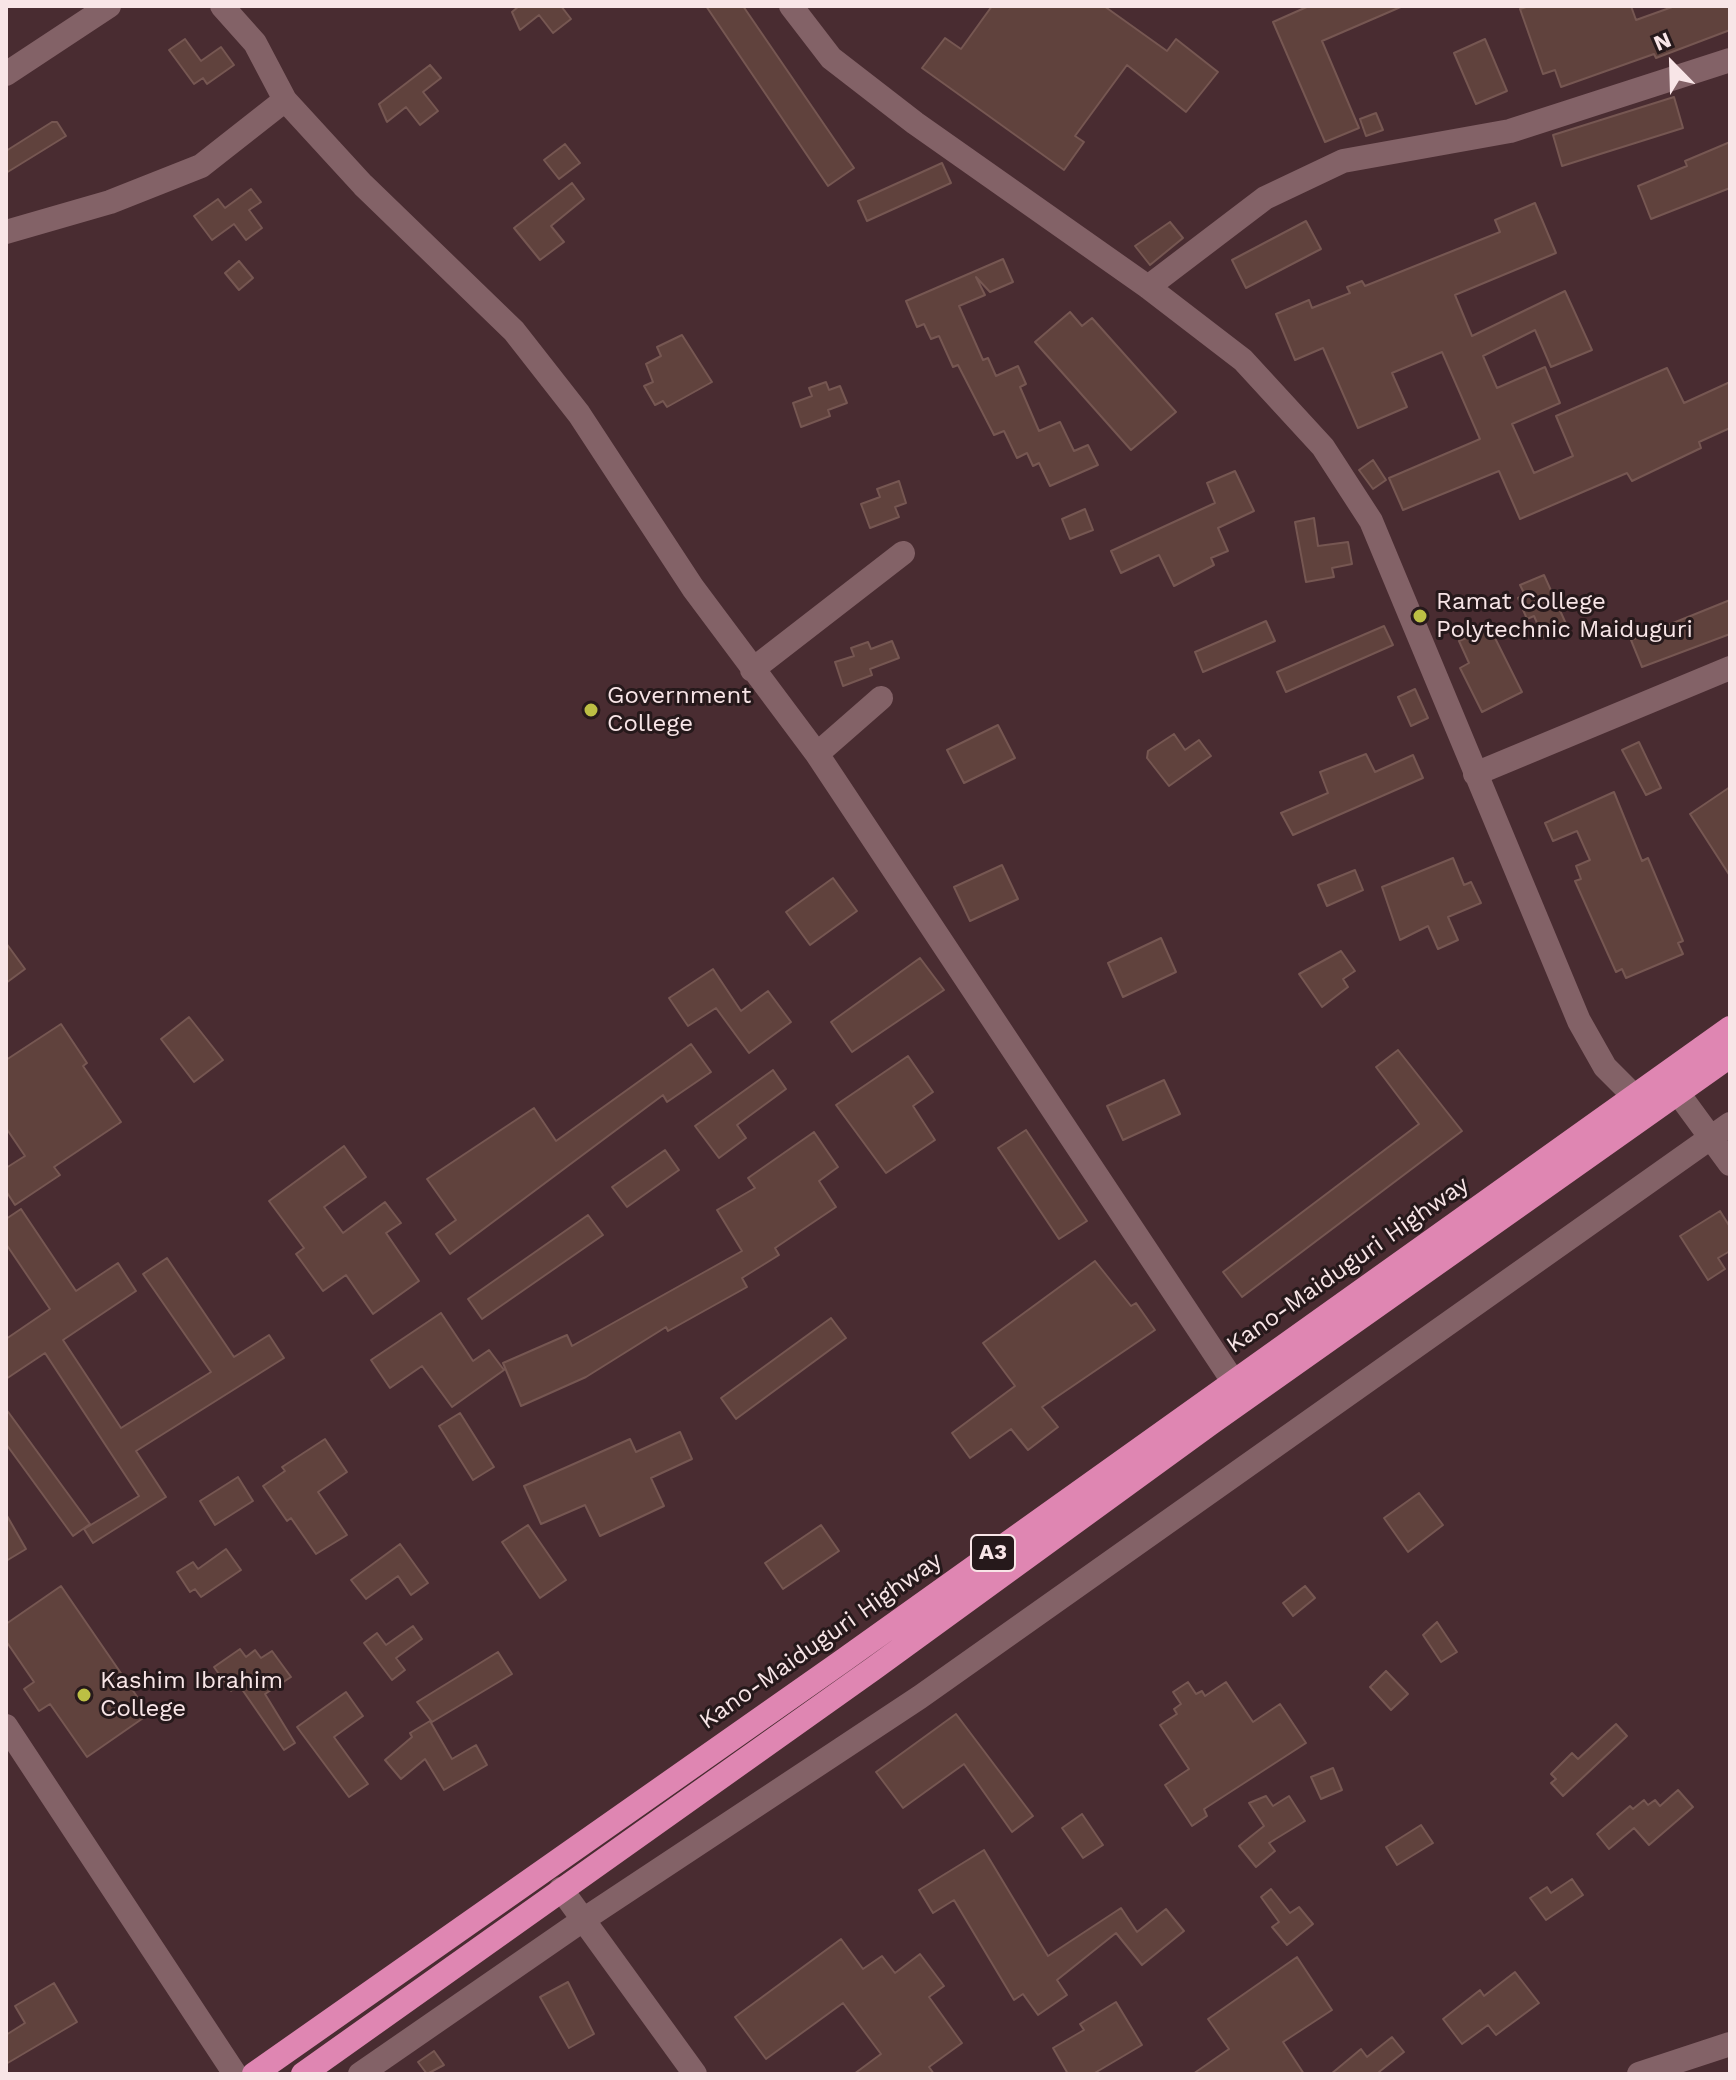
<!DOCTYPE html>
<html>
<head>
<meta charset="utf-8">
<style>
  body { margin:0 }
  #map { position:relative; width:1736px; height:2080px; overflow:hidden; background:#492c31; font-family:"Work Sans",sans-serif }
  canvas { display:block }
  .frame { position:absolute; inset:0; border:8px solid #f8e5e7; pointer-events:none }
  .north { position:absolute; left:1632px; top:24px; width:80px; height:80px; -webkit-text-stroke:6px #26191b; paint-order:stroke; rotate:337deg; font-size:22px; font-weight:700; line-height:32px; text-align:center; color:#f8e5e7 }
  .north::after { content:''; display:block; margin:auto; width:28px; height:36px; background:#f8e5e7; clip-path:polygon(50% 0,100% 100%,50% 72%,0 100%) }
</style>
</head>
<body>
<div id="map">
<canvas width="1736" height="2080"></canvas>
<div class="frame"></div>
<div class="north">N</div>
</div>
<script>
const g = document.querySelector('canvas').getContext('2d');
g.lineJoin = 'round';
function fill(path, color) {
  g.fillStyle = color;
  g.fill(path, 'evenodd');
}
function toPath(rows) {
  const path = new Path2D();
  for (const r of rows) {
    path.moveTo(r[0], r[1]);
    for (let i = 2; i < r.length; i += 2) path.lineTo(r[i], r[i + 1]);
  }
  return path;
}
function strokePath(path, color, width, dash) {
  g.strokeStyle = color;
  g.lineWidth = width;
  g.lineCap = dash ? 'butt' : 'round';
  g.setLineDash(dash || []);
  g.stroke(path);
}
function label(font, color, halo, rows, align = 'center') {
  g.font = font + ' "Work Sans",sans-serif';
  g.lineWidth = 6;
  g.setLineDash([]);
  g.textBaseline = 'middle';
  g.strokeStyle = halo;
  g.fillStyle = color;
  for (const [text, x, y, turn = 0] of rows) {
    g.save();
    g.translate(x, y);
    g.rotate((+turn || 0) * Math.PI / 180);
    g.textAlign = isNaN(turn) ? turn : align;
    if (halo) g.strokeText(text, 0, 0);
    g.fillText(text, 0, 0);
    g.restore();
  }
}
const building = toPath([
  [519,6,561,6,571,19,553,33,539,15,520,30,512,12,519,6],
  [706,6,743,6,854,168,828,186,706,6],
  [992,6,1104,6,1167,51,1176,39,1218,72,1186,112,1127,65,1075,136,1084,142,1064,170,922,68,945,38,961,49,992,6],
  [1309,6,1403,6,1322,41,1359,128,1325,142,1273,22,1309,6],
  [1529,6,1631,6,1636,20,1675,6,1730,6,1730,30,1656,58,1654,54,1561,87,1555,70,1543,74,1520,9,1529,6],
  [185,39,201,61,221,47,234,65,207,84,203,78,194,84,169,50,185,39],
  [1485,39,1507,91,1476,104,1454,53,1485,39],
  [430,65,441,78,423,92,438,111,420,125,406,107,387,122,379,104,430,65],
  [1674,97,1683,128,1562,166,1553,135,1674,97],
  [1376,113,1383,130,1366,136,1360,119,1376,113],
  [52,122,57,122,66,136,6,173,6,151,52,122],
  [1730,142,1730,188,1651,219,1638,186,1687,166,1685,161,1730,142],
  [565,144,580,163,559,179,544,160,565,144],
  [942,163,951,183,867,221,858,201,942,163],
  [572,183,584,199,551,226,564,242,540,260,514,228,572,183],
  [251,189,261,202,249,210,262,228,246,240,234,224,212,240,194,216,218,199,225,208,251,189],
  [1535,203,1556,253,1455,295,1472,336,1565,291,1592,350,1551,367,1535,330,1483,356,1497,388,1545,367,1560,403,1512,424,1534,473,1573,456,1556,416,1667,368,1684,403,1730,382,1730,428,1699,442,1701,448,1632,481,1627,473,1520,519,1499,471,1403,510,1389,478,1480,439,1442,352,1392,373,1407,407,1358,428,1323,348,1295,360,1276,314,1309,300,1312,308,1350,293,1347,287,1362,281,1365,286,1500,232,1495,220,1535,203],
  [1306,221,1321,249,1246,288,1232,260,1306,221],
  [1170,222,1183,238,1150,265,1135,246,1170,222],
  [1003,259,1013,282,990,292,976,277,985,295,959,306,983,360,988,358,996,376,1018,366,1026,384,1020,387,1039,431,1060,422,1074,451,1088,445,1098,465,1050,486,1039,463,1033,466,1027,453,1017,458,1004,431,994,435,958,365,953,367,939,336,931,339,924,324,917,327,906,301,1003,259],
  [239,261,253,278,239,290,225,273,239,261],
  [1070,312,1082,326,1092,318,1176,412,1131,450,1035,342,1070,312],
  [682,335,712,382,667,407,663,401,655,405,644,386,653,382,646,364,661,356,657,347,682,335],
  [826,382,829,390,840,386,847,403,828,410,830,416,801,427,793,403,812,396,809,388,826,382],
  [1373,460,1386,480,1373,489,1359,470,1373,460],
  [1235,471,1254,511,1218,528,1228,551,1211,558,1214,565,1174,586,1159,555,1121,573,1111,551,1215,503,1207,483,1235,471],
  [899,481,906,503,895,507,899,517,870,528,861,504,880,497,877,489,899,481],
  [1085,509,1093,530,1070,539,1062,519,1085,509],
  [1314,518,1318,546,1348,542,1352,564,1332,568,1334,577,1306,582,1295,522,1314,518],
  [1544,575,1567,626,1543,637,1534,616,1527,619,1518,598,1525,595,1520,585,1544,575],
  [1730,600,1730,634,1642,667,1631,640,1730,600],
  [1266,621,1275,641,1203,672,1195,652,1266,621],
  [1384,626,1393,645,1286,692,1277,672,1384,626],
  [1490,628,1522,692,1482,712,1460,668,1469,663,1459,641,1490,628],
  [892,641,899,658,870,669,872,675,843,686,835,662,854,656,851,648,868,642,871,649,892,641],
  [1415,689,1428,718,1411,726,1398,697,1415,689],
  [998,725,1015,758,964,783,947,750,998,725],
  [1174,734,1185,750,1199,740,1211,756,1169,786,1147,758,1148,751,1174,734],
  [1639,742,1661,788,1646,795,1622,750,1639,742],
  [1366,754,1375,772,1413,755,1423,778,1293,835,1281,813,1328,793,1320,772,1366,754],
  [1730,787,1730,876,1690,814,1730,787],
  [1614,792,1642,861,1648,858,1683,941,1678,943,1683,954,1626,978,1622,969,1616,972,1575,881,1581,879,1576,866,1590,860,1577,831,1553,841,1545,823,1614,792],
  [1453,858,1464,885,1471,882,1481,903,1448,917,1458,940,1438,949,1428,926,1400,940,1382,887,1453,858],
  [1002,865,1018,899,970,921,954,887,1002,865],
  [1355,870,1363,890,1327,906,1318,885,1355,870],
  [833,878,857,911,810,945,786,912,833,878],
  [1161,938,1176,972,1123,997,1108,963,1161,938],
  [6,943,25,969,6,983,6,943],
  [1341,951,1355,971,1343,979,1348,987,1322,1007,1299,974,1341,951],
  [920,958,944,990,852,1052,831,1022,920,958],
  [713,969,741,1011,768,991,791,1022,749,1053,716,1008,688,1026,669,998,713,969],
  [189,1017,223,1060,194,1082,161,1039,189,1017],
  [61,1024,87,1063,83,1066,121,1122,54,1167,60,1175,15,1205,6,1191,6,1168,25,1156,6,1128,6,1060,61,1024],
  [691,1044,711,1072,667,1102,663,1095,450,1254,436,1234,456,1220,427,1179,534,1108,556,1141,691,1044],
  [1398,1050,1462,1131,1242,1297,1223,1272,1419,1124,1376,1067,1398,1050],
  [908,1056,933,1092,913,1106,935,1140,886,1173,836,1105,908,1056],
  [773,1070,786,1089,737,1125,746,1138,719,1158,695,1126,773,1070],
  [1164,1080,1180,1114,1123,1140,1107,1106,1164,1080],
  [1026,1130,1087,1221,1059,1239,998,1148,1026,1130],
  [814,1132,838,1167,819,1181,836,1207,775,1248,779,1255,742,1278,747,1287,668,1331,666,1327,586,1377,521,1406,503,1363,567,1335,572,1346,742,1251,717,1210,755,1188,748,1178,814,1132],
  [344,1146,366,1177,324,1207,343,1233,385,1202,401,1223,386,1233,419,1281,373,1314,346,1275,323,1291,296,1254,304,1248,269,1201,344,1146],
  [665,1150,679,1170,627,1207,612,1187,665,1150],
  [21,1209,76,1291,118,1263,136,1291,63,1340,121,1428,211,1372,143,1274,167,1258,234,1357,269,1335,284,1358,136,1451,166,1497,93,1543,84,1529,139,1496,45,1353,6,1379,6,1339,50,1309,6,1244,6,1219,21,1209],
  [1720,1211,1730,1227,1730,1251,1718,1258,1725,1269,1708,1280,1680,1236,1720,1211],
  [588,1215,603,1235,482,1319,468,1299,588,1215],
  [1095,1261,1131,1306,1136,1303,1155,1330,1042,1407,1058,1427,1028,1450,1011,1429,970,1458,952,1433,1015,1386,983,1343,1095,1261],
  [441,1313,473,1361,489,1350,504,1370,452,1407,422,1366,390,1388,371,1360,441,1313],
  [831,1318,846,1338,736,1419,721,1398,831,1318],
  [6,1409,90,1524,73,1536,6,1444,6,1409],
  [460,1413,494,1467,473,1480,439,1426,460,1413],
  [680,1432,692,1459,651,1478,664,1506,600,1536,585,1505,541,1524,524,1486,630,1439,636,1452,680,1432],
  [325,1439,347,1472,318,1492,347,1535,316,1554,291,1518,287,1521,263,1486,285,1471,282,1467,325,1439],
  [238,1477,253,1501,215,1525,200,1501,238,1477],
  [1419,1493,1443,1525,1408,1552,1384,1518,1419,1493],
  [6,1514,26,1549,6,1561,6,1514],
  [528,1525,566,1580,540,1598,502,1542,528,1525],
  [821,1525,839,1551,783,1589,765,1563,821,1525],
  [400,1544,428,1583,411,1595,398,1576,366,1599,351,1580,400,1544],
  [226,1549,241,1570,201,1597,195,1589,190,1592,177,1572,193,1562,198,1569,226,1549],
  [61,1586,149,1714,87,1757,50,1704,39,1711,24,1689,34,1682,6,1641,6,1624,61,1586],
  [1305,1586,1315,1598,1293,1616,1283,1603,1305,1586],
  [1437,1622,1457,1652,1441,1662,1423,1635,1437,1622],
  [413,1626,422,1639,396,1658,405,1670,392,1680,364,1643,377,1633,386,1645,413,1626],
  [240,1649,246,1657,255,1650,261,1658,272,1651,291,1677,265,1694,295,1743,284,1750,239,1685,231,1691,214,1667,240,1649],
  [498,1652,512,1674,432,1722,417,1702,498,1652],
  [1386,1671,1408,1694,1391,1710,1370,1687,1386,1671],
  [1188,1682,1196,1694,1202,1691,1205,1696,1226,1682,1253,1722,1280,1704,1306,1743,1204,1809,1207,1816,1192,1826,1165,1785,1189,1769,1160,1725,1177,1714,1174,1709,1181,1704,1173,1692,1188,1682],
  [346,1692,363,1716,334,1737,368,1784,349,1797,297,1727,346,1692],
  [956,1714,1033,1816,1012,1832,964,1764,903,1808,876,1772,956,1714],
  [430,1721,452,1759,476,1745,487,1765,444,1790,425,1759,401,1779,385,1760,412,1737,410,1733,430,1721],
  [1616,1724,1627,1736,1563,1796,1551,1783,1556,1779,1551,1774,1572,1753,1578,1759,1616,1724],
  [1333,1768,1342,1790,1321,1799,1311,1777,1333,1768],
  [1678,1790,1693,1807,1649,1845,1634,1828,1609,1849,1597,1834,1630,1806,1633,1809,1644,1800,1648,1805,1655,1800,1660,1806,1678,1790],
  [1266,1796,1273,1806,1289,1796,1305,1821,1269,1843,1275,1851,1256,1867,1239,1846,1264,1826,1249,1803,1266,1796],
  [1082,1814,1103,1845,1083,1858,1062,1828,1082,1814],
  [1421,1825,1433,1843,1397,1865,1386,1847,1421,1825],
  [984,1850,1048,1956,1121,1908,1137,1932,1166,1909,1184,1931,1142,1965,1116,1933,1057,1980,1067,1995,1038,2015,1023,1994,1014,2000,954,1900,933,1913,919,1890,984,1850],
  [1572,1879,1583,1895,1546,1920,1530,1898,1547,1887,1551,1893,1572,1879],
  [1271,1889,1290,1913,1299,1907,1313,1924,1287,1945,1272,1927,1279,1922,1261,1897,1271,1889],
  [841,1939,863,1969,882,1956,895,1973,920,1954,944,1986,929,1997,962,2043,929,2067,934,2074,854,2074,881,2054,843,2003,766,2059,735,2017,841,1939],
  [1297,1957,1332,2010,1283,2042,1304,2074,1193,2074,1229,2049,1208,2019,1297,1957],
  [1515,1972,1539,2003,1496,2035,1488,2025,1462,2044,1443,2019,1480,1990,1484,1996,1515,1972],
  [568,1982,594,2034,569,2048,540,1997,568,1982],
  [54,1983,77,2022,6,2064,6,2035,25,2023,15,2006,54,1983],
  [1116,2002,1142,2045,1093,2074,1068,2074,1053,2048,1084,2030,1080,2024,1116,2002],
  [1392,2037,1404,2052,1379,2072,1381,2074,1331,2074,1361,2049,1367,2057,1392,2037],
  [434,2051,444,2065,427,2074,418,2062,434,2051]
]);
const minor = toPath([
  [222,6,255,43,285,100,363,185,514,331,579,414,693,588,817,754,1233,1381],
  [791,6,831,58,915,123,1148,287,1243,360,1323,447,1371,521,1579,1021,1605,1067,1635,1097],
  [6,74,109,6],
  [6,232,110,202,201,166,285,100],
  [1148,287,1265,198,1343,161,1510,131,1730,60],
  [752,670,903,553],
  [817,754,881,698],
  [1475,774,1730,668],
  [1678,1093,1730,1164],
  [6,1726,235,2074],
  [561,1889,695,2074],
  [360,2074,583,1920,920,1697,1730,1124],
  [1639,2074,1730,2044]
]);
const highway = toPath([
  [254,2074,841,1662,1730,1028],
  [303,2074,873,1669,1211,1423,1730,1056]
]);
const markers = [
  [1420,616,8,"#bcbf44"],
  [591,710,8,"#bcbf44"],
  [84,1695,8,"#bcbf44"]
];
const shields = [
  [993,1553,44]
];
const shieldNames = [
  ["A3",993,1553]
];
const poiNames = [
  ["Ramat College",1436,602],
  ["Polytechnic Maiduguri",1436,630],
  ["Government",607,696],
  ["College",607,724],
  ["Kashim Ibrahim",100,1681],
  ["College",100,1709]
];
const streetNames = [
  ["Kano-Maiduguri Highway",1348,1265,-35],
  ["Kano-Maiduguri Highway",821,1641,-35]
];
fill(building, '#60423d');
strokePath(building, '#765752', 2);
strokePath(minor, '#836267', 24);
strokePath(highway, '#df86b2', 24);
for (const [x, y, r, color] of markers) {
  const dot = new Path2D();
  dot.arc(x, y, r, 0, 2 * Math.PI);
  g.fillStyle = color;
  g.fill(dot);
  strokePath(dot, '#26191b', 3);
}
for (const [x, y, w] of shields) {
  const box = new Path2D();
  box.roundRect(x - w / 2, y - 18, w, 36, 6);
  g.fillStyle = '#26191b';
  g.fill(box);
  strokePath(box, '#f8e5e7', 2);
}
label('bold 22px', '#f8e5e7', null, shieldNames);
label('24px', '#f8e5e7', '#26191b', poiNames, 'left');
label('24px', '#f8e5e7', '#26191b', streetNames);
</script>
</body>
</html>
